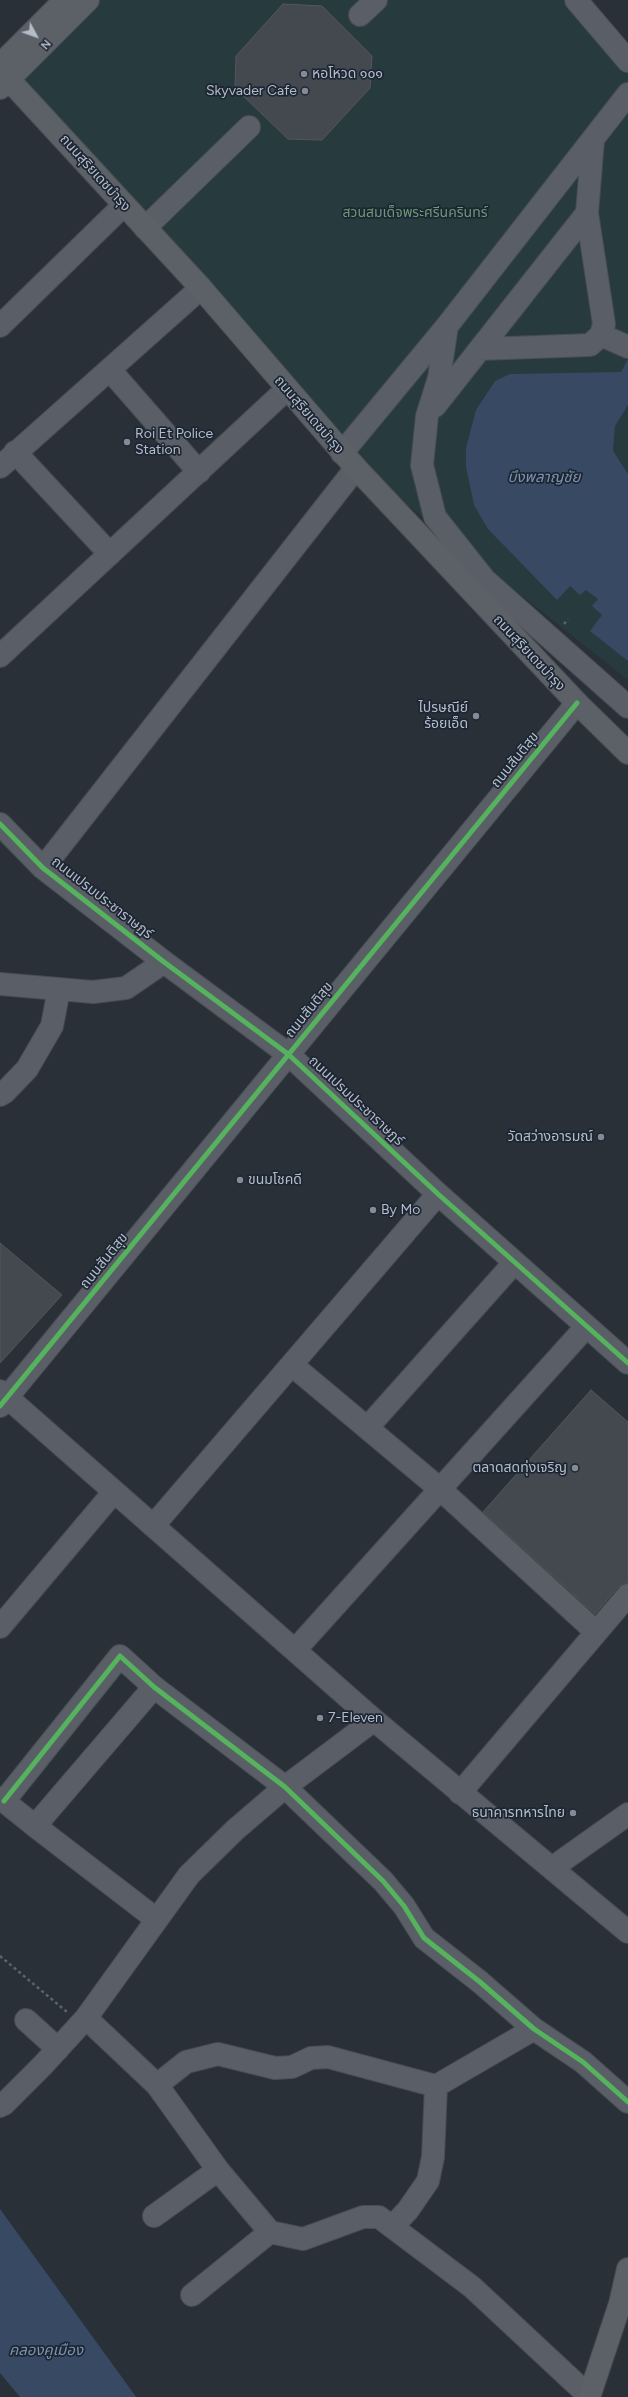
<!DOCTYPE html>
<html>
<head>
<meta charset="utf-8">
<style>
  body { margin:0 }
  #map { position:relative; width:628px; height:2397px; overflow:hidden; background:#2a3038; font-family:Figtree,sans-serif }
  canvas { display:block }
  .north { position:absolute; left:16px; top:16px; width:40px; height:40px; -webkit-text-stroke:3px #1d2633; paint-order:stroke; rotate:131deg; font-size:11px; font-weight:700; line-height:16px; text-align:center; color:#b4bcc9 }
  .north::after { content:''; display:block; margin:auto; width:14px; height:18px; background:#b4bcc9; clip-path:polygon(50% 0,100% 100%,50% 72%,0 100%) }
</style>
</head>
<body>
<div id="map">
<canvas width="628" height="2397"></canvas>
<div class="north">N</div>
</div>
<script>
const g = document.querySelector('canvas').getContext('2d');
g.lineJoin = 'round';
function fill(path, color) {
  g.fillStyle = color;
  g.fill(path, 'evenodd');
}
function toPath(rows) {
  const path = new Path2D();
  for (const r of rows) {
    path.moveTo(r[0], r[1]);
    for (let i = 2; i < r.length; i += 2) path.lineTo(r[i], r[i + 1]);
  }
  return path;
}
function strokePath(path, color, width, dash) {
  g.strokeStyle = color;
  g.lineWidth = width;
  g.lineCap = dash ? 'butt' : 'round';
  g.setLineDash(dash || []);
  g.stroke(path);
}
function label(font, color, halo, rows, align = 'center') {
  g.font = font + ' Figtree,"Noto Sans Thai",sans-serif';
  g.lineWidth = 3.5;
  g.setLineDash([]);
  g.textBaseline = 'middle';
  g.strokeStyle = halo;
  g.fillStyle = color;
  for (const [text, x, y, turn = 0] of rows) {
    g.save();
    g.translate(x, y);
    g.rotate((+turn || 0) * Math.PI / 180);
    g.textAlign = isNaN(turn) ? turn : align;
    if (halo) g.strokeText(text, 0, 0);
    g.fillText(text, 0, 0);
    g.restore();
  }
}
const green = toPath([
  [88,0,569,0,628,62,628,680,342,453,9,78]
]);
const water = toPath([
  [628,359,628,405,615,426,613,451,628,474,628,661,590,631,602,615,592,606,598,599,586,590,580,595,570,586,557,600,488,529,474,505,466,467,466,448,476,410,495,381,510,374,621,372],
  [0,2209,134,2394,136,2397,20,2397,0,2373]
]);
const building = toPath([
  [283,4,322,6,372,56,370,88,322,140,288,139,235,88,236,56,283,4],
  [0,1243,62,1295,0,1363,0,1243],
  [591,1390,628,1422,628,1582,618,1587,595,1614,483,1512,591,1390]
]);
const path = toPath([
  [564,624,568,619],
  [0,1956,67,2012]
]);
const minor = toPath([
  [576,0,628,61],
  [360,15,376,0],
  [145,228,249,127],
  [0,326,124,205],
  [447,326,439,378,427,416,422,465,435,517,485,580,628,707],
  [601,335,628,347],
  [480,349,590,345,601,335,604,324,587,213],
  [110,370,199,472],
  [435,406,587,213,593,140],
  [15,452,110,554],
  [342,453,447,326,628,94],
  [0,467,201,288],
  [0,656,287,389],
  [0,824,43,868,164,962,288,1054,438,1194,628,1363],
  [43,868,356,468],
  [0,984,93,992,126,988,164,962],
  [0,1095,5,1092,27,1069,52,1026,59,989],
  [292,1365,440,1489,596,1632],
  [0,1391,374,1720,628,1932],
  [0,1406,577,703],
  [367,1428,514,1263],
  [153,1526,438,1194],
  [0,1627,113,1493],
  [296,1649,586,1327],
  [460,1793,628,1595],
  [0,1798,35,1826,154,1687],
  [4,1801,120,1656,154,1687,285,1787,383,1881,404,1906,424,1938,480,1982,534,2029,583,2062,628,2102],
  [35,1826,156,1919],
  [552,1868,628,1814],
  [86,2018,157,2085,218,2170,270,2232,303,2239,363,2217,379,2217,472,2287,589,2396],
  [26,2020,58,2049],
  [157,2085,186,2062,218,2054,275,2068,292,2067,311,2058,328,2057,436,2086,534,2029],
  [0,2106,4,2104,43,2065,86,2018,189,1875,235,1830,285,1787,374,1720],
  [154,2216,218,2170],
  [393,2226,408,2210,428,2181,433,2157,436,2086],
  [192,2295,270,2232]
]);
const major = toPath([
  [0,65,65,0],
  [0,70,201,288,356,468,577,703,628,753],
  [0,88,88,0],
  [589,2397,620,2304,628,2269]
]);
const cycleway = toPath([
  [0,824,43,868,164,962,288,1054,438,1194,628,1363],
  [0,1406,577,703],
  [4,1801,120,1656,154,1687,285,1787,383,1881,404,1906,424,1938,480,1982,534,2029,583,2062,628,2102]
]);
const markers = [
  [304,74,4,"#848b96"],
  [305,91,4,"#848b96"],
  [127,442,4,"#848b96"],
  [476,716,4,"#848b96"],
  [601,1137,4,"#848b96"],
  [240,1180,4,"#848b96"],
  [373,1210,4,"#848b96"],
  [575,1468,4,"#848b96"],
  [320,1718,4,"#848b96"],
  [573,1813,4,"#848b96"]
];
const poiNames = [
  ["หอโหวด ๑๐๑",312,74],
  ["Skyvader Cafe",297,91,"right"],
  ["Roi Et Police",135,434],
  ["Station",135,450],
  ["ไปรษณีย์",468,708,"right"],
  ["ร้อยเอ็ด",468,724,"right"],
  ["วัดสว่างอารมณ์",593,1137,"right"],
  ["ขนมโชคดี",248,1180],
  ["By Mo",381,1210],
  ["ตลาดสดทุ่งเจริญ",567,1468,"right"],
  ["7-Eleven",328,1718],
  ["ธนาคารทหารไทย",565,1813,"right"]
];
const streetNames = [
  ["ถนนสุริยเดชบำรุง",95,173,48],
  ["ถนนสุริยเดชบำรุง",309,415,49],
  ["ถนนสุริยเดชบำรุง",529,653,47],
  ["ถนนสันติสุข",515,760,-51],
  ["ถนนเปรมประชาราษฏร์",102,898,38],
  ["ถนนสันติสุข",309,1010,-51],
  ["ถนนเปรมประชาราษฏร์",356,1101,43],
  ["ถนนสันติสุข",104,1261,-51]
];
const parkNames = [
  ["สวนสมเด็จพระศรีนครินทร์",415,213]
];
const waterNames = [
  ["บึงพลาญชัย",544,478],
  ["คลองคูเมือง",46,2351]
];
fill(green, '#273a3e');
fill(water, '#384963');
fill(building, '#444950');
strokePath(building, '#52575f', 1);
strokePath(minor, '#484c53', 24);
strokePath(major, '#484c55', 24);
strokePath(path, '#5d636a', 2.5, [3, 3]);
strokePath(minor, '#5a5e66', 22);
strokePath(major, '#5c6168', 22);
strokePath(cycleway, '#56b35d', 5);
for (const [x, y, r, color] of markers) {
  const dot = new Path2D();
  dot.arc(x, y, r, 0, 2 * Math.PI);
  g.fillStyle = color;
  g.fill(dot);
  strokePath(dot, '#1d2633', 1.5);
}
label('14px', '#b4bcc9', '#1d2633', poiNames, 'left');
label('14px', '#b4bcc9', '#1d2633', streetNames);
label('14px', '#6b9a76', '#1d2633', parkNames);
label('italic 15px', '#7c92b1', '#1d2633', waterNames);
</script>
</body>
</html>
